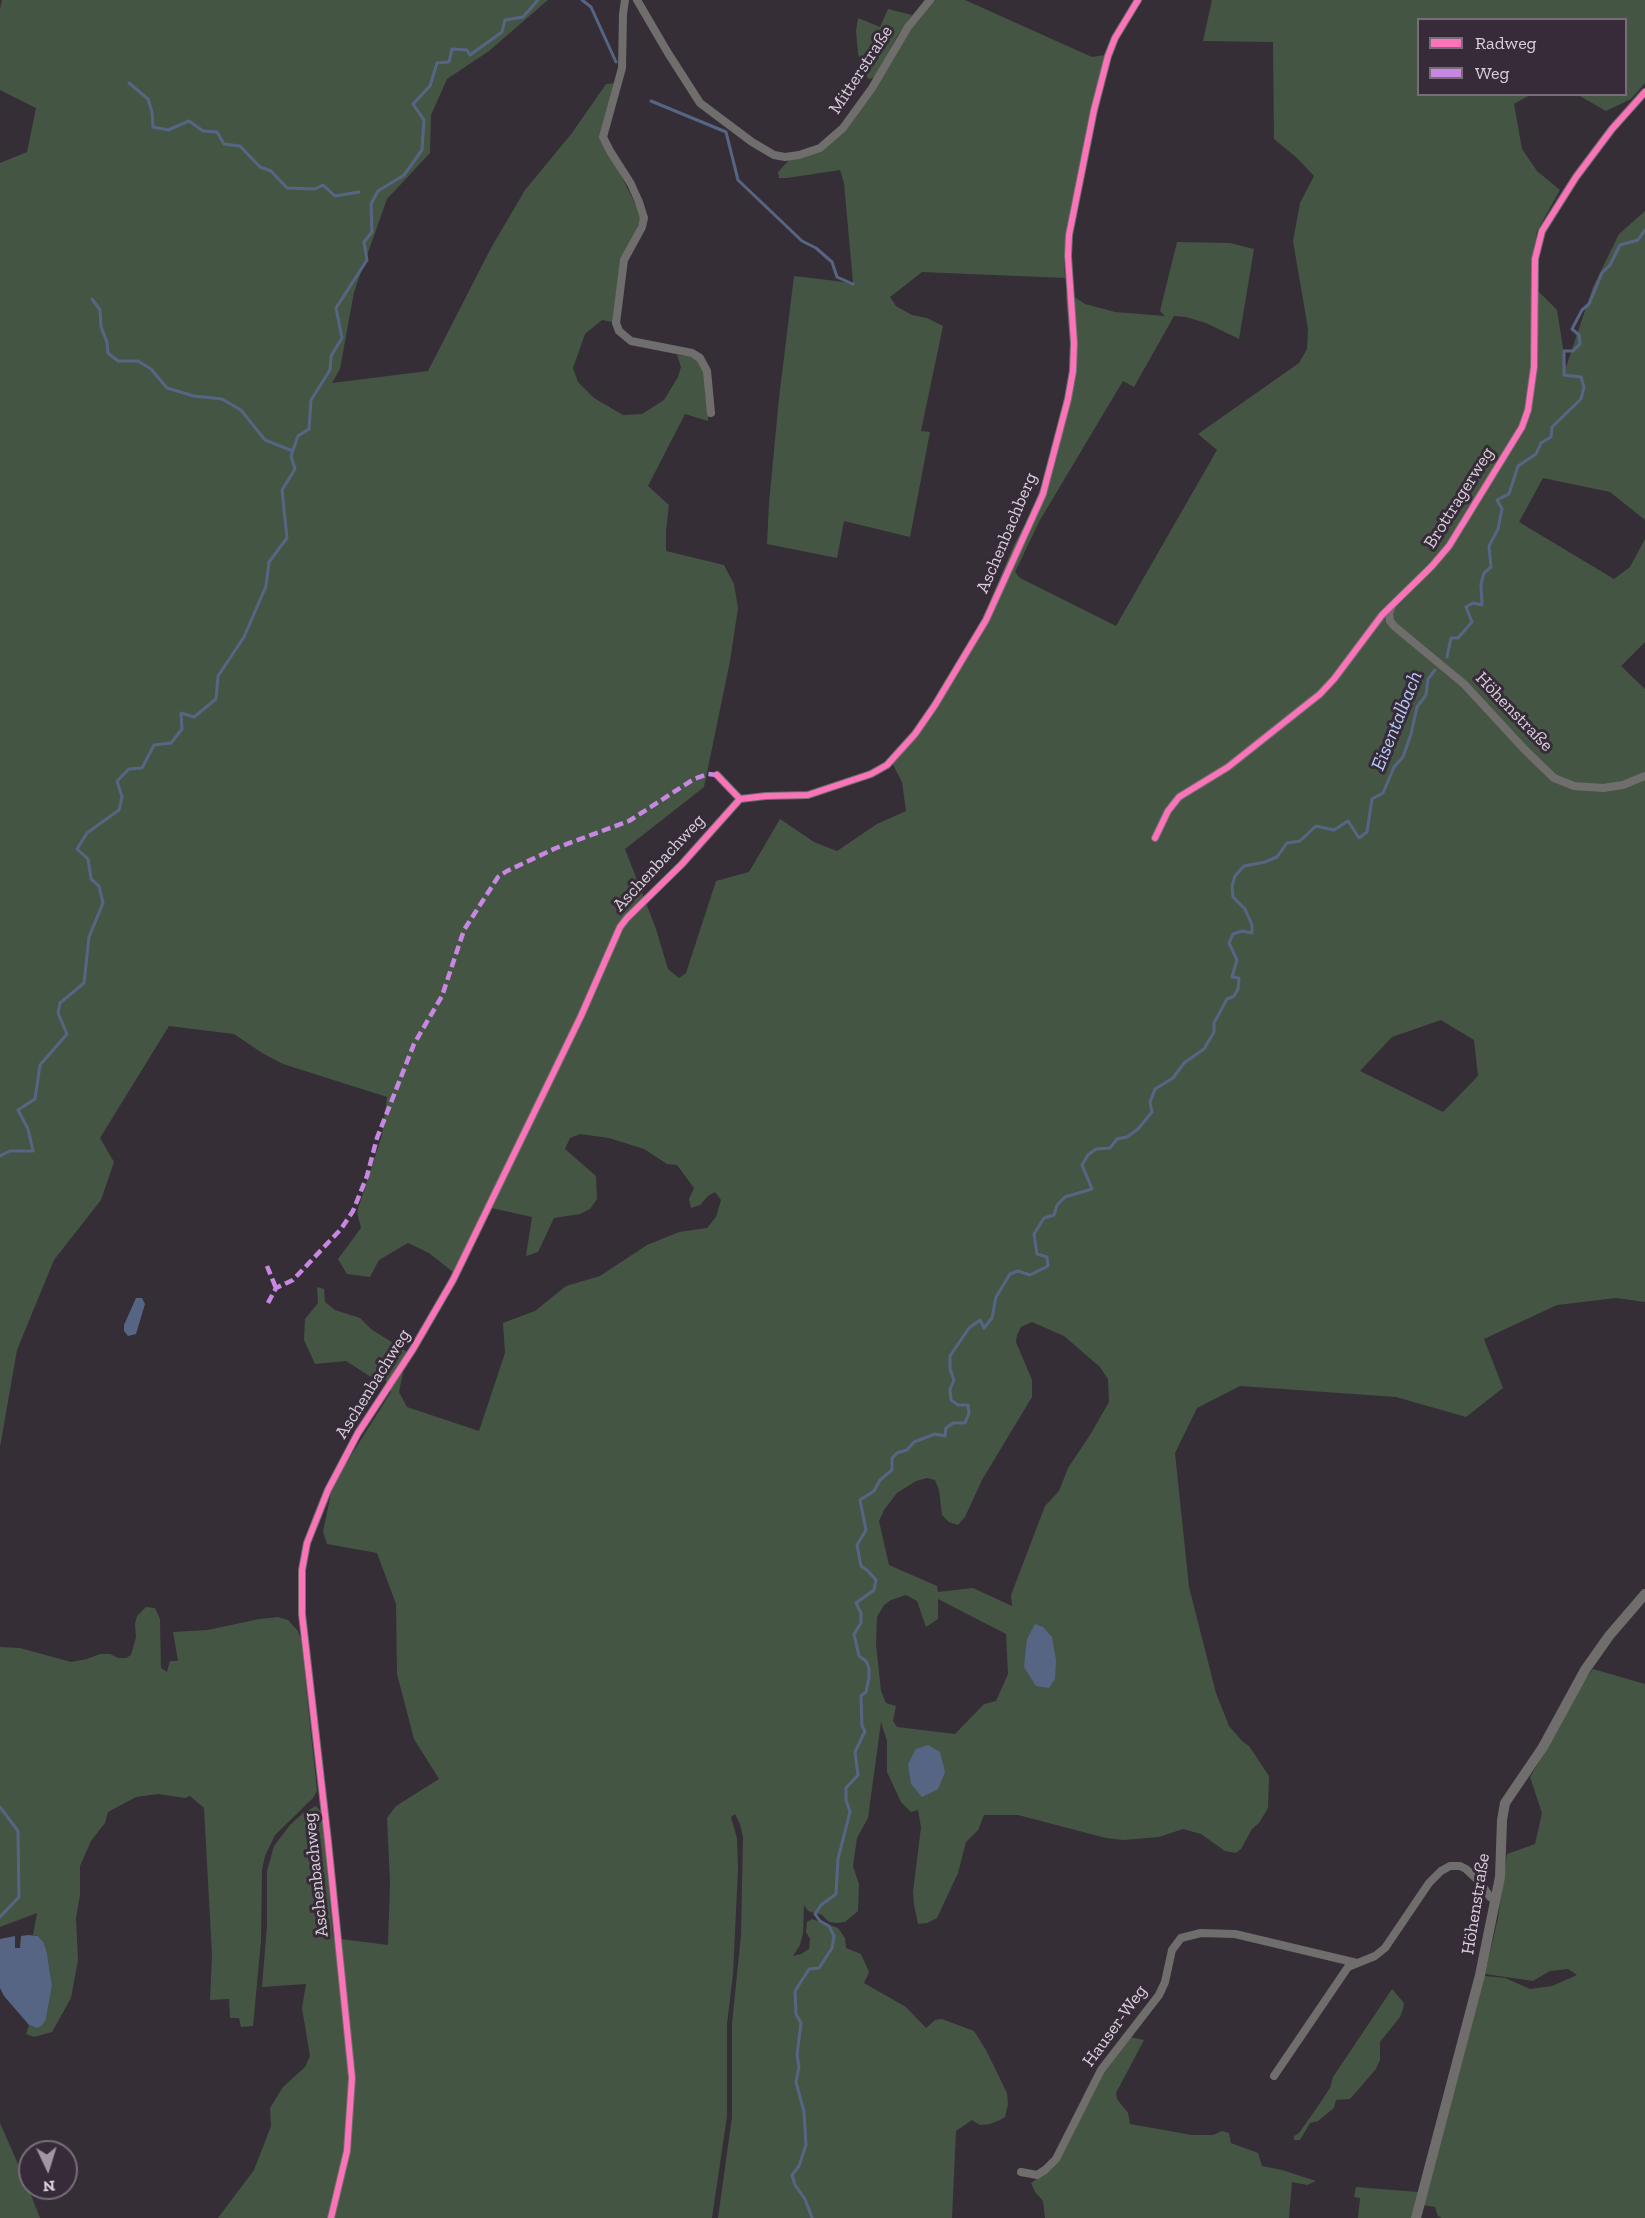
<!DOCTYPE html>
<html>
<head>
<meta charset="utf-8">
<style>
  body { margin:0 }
  #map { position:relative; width:1645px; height:2218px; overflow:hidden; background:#352e36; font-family:"Zilla Slab",serif }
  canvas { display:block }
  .legend { position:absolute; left:1417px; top:18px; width:210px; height:78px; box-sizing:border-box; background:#372b39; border:2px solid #776d79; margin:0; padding:8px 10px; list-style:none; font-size:18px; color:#d8d1da }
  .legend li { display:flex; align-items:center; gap:12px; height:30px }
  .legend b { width:30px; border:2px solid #776d79 }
  .north { position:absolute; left:18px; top:2140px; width:60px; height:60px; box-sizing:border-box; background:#372b39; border:2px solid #776d79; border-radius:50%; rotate:176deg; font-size:16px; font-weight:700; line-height:24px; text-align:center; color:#d8d1da }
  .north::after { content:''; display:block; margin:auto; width:21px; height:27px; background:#9f98a1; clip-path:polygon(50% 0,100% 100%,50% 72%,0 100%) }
</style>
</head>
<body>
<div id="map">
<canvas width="1645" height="2218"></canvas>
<ul class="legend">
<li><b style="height:8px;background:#fb73b8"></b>Radweg</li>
<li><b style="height:8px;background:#c787e3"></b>Weg</li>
</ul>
<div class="north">N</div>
</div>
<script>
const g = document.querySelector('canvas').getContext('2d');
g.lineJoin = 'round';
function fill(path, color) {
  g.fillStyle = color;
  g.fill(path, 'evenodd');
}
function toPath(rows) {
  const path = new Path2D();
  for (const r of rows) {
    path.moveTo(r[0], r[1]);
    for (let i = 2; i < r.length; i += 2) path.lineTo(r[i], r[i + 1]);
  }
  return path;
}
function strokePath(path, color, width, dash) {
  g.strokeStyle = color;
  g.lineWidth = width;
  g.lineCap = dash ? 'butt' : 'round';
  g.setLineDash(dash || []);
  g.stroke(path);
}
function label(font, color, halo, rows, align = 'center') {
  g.font = font + ' "Zilla Slab",serif';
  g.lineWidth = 6;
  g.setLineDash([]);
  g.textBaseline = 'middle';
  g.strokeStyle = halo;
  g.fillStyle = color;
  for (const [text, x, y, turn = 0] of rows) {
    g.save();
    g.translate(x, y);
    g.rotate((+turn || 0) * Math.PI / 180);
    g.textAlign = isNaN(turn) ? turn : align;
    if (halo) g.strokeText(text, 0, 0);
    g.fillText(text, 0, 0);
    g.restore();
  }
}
const green = toPath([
  [2,0,548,0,489,51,447,79,431,115,430,153,387,199,354,292,340,369,332,383,428,371,491,248,525,190,572,133,606,84,616,83,601,137,642,217,622,258,613,322,602,320,585,334,573,368,578,382,594,398,623,415,642,414,664,400,678,377,681,367,677,355,694,357,701,363,704,371,708,397,708,421,685,414,648,486,669,505,666,531,666,551,724,565,734,584,738,608,730,661,704,787,625,849,656,929,668,969,679,978,686,973,716,881,749,872,780,819,814,842,837,851,877,824,906,811,902,782,890,759,912,732,932,703,983,618,1014,545,1033,509,1042,484,1065,398,1069,370,1070,343,1066,295,1070,294,1085,304,1115,312,1165,316,1160,311,1177,242,1230,243,1254,249,1239,339,1206,323,1186,317,1174,316,1134,387,1123,381,1040,520,1015,572,1020,578,1116,626,1217,450,1198,434,1299,363,1307,349,1308,329,1293,241,1300,203,1314,176,1297,158,1274,139,1273,42,1203,41,1212,0,1645,0,1645,83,1631,99,1606,111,1578,95,1626,94,1626,20,1418,20,1418,94,1530,95,1514,104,1522,149,1537,171,1560,190,1537,231,1532,262,1532,285,1557,310,1566,367,1593,287,1619,234,1645,211,1645,520,1610,492,1543,478,1519,522,1614,579,1630,567,1645,539,1645,642,1621,666,1645,689,1645,1302,1616,1298,1557,1305,1484,1339,1503,1388,1466,1417,1396,1397,1240,1386,1197,1408,1175,1453,1189,1587,1216,1693,1229,1726,1242,1741,1249,1746,1269,1776,1268,1808,1259,1823,1252,1829,1241,1849,1236,1853,1225,1851,1201,1834,1183,1829,1159,1837,1123,1840,1106,1838,1018,1815,984,1815,978,1830,966,1842,958,1873,937,1918,927,1923,918,1924,914,1905,913,1892,921,1827,918,1810,911,1812,901,1802,887,1772,887,1741,881,1722,868,1818,857,1838,853,1866,859,1884,858,1911,845,1922,837,1923,829,1922,822,1915,808,1911,804,1905,803,1933,800,1945,793,1956,801,1954,809,1949,810,1939,806,1932,807,1922,812,1919,838,1928,845,1938,846,1948,861,1954,869,1972,864,1983,906,2007,926,2028,935,2020,942,2019,974,2031,986,2050,1007,2093,1008,2104,1005,2117,1000,2120,990,2124,980,2125,972,2120,956,2131,952,2218,718,2218,732,2117,732,2024,741,1935,743,1837,740,1824,735,1814,731,1817,737,1838,738,1869,733,1974,727,2024,727,2116,712,2218,218,2218,254,2170,271,2126,270,2108,283,2087,305,2067,310,2056,302,2008,306,1984,262,1987,267,1925,267,1871,274,1846,290,1825,303,1813,316,1806,321,1812,325,1842,333,1938,388,1945,390,1882,387,1818,396,1806,439,1779,414,1739,397,1674,396,1604,377,1553,327,1544,323,1532,331,1493,345,1465,391,1392,385,1379,371,1377,346,1361,315,1364,304,1340,305,1319,318,1303,317,1287,324,1289,325,1302,335,1310,360,1318,371,1329,407,1352,399,1392,407,1407,479,1431,505,1353,503,1323,535,1311,566,1286,600,1276,647,1245,679,1232,707,1228,716,1217,721,1200,715,1192,708,1196,700,1205,691,1208,689,1199,694,1188,677,1165,667,1164,644,1149,609,1138,580,1134,570,1138,565,1149,596,1176,597,1199,590,1209,580,1214,554,1218,538,1252,526,1256,532,1217,487,1207,453,1272,429,1253,408,1243,379,1260,370,1277,347,1274,338,1259,361,1228,357,1212,382,1135,387,1097,283,1064,262,1053,234,1034,169,1026,100,1138,114,1162,101,1200,54,1260,17,1350,0,1447,0,163,27,152,36,108,0,90,0,9],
  [1441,1020,1474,1040,1478,1076,1443,1112,1360,1071,1392,1037],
  [1032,1322,1064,1336,1100,1367,1108,1379,1109,1402,1090,1435,1068,1468,1059,1491,1045,1506,1011,1595,1012,1606,973,1588,938,1592,937,1586,889,1565,879,1521,884,1510,897,1493,916,1481,927,1478,935,1480,939,1490,942,1515,949,1522,958,1525,965,1517,982,1480,1032,1397,1032,1380,1016,1342,1017,1335,1021,1327],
  [906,1595,917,1601,926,1627,938,1619,938,1599,1006,1634,1008,1674,996,1701,984,1704,955,1734,897,1727,893,1721,896,1706,886,1703,881,1691,876,1644,877,1617,884,1605,891,1600],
  [934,0,965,0,1092,57,1105,55,1064,256,1065,278,922,272,890,297,896,306,901,309,912,315,927,318,943,326,921,431,930,432,910,537,844,521,837,558,767,544,769,503,779,398,794,276,853,283,844,183,840,170,787,178,779,178,778,172,790,159,829,145,904,38],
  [888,9,912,15,898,35,875,77,869,79,863,73,858,53,856,31,858,18,880,27],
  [146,1607,155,1608,160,1619,161,1668,167,1672,170,1661,178,1661,173,1632,208,1630,259,1619,278,1617,288,1620,298,1631,301,1639,317,1791,313,1798,275,1835,265,1856,262,1870,261,1941,253,2026,241,2027,239,2018,230,2018,229,1999,210,2000,212,1955,204,1808,190,1796,185,1798,158,1794,136,1797,108,1812,105,1823,91,1841,80,1866,80,1895,76,1918,78,1960,71,1998,52,2032,34,2037,26,2034,29,2025,37,2028,46,2019,52,1986,47,1953,44,1943,38,1936,33,1935,37,1913,0,1927,0,1647,20,1648,71,1662,87,1659,100,1654,110,1654,118,1658,126,1658,131,1655,136,1637,135,1624,137,1616],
  [1593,1669,1645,1684,1645,2218,1442,2218,1438,2216,1435,2207,1423,2205,1484,1976,1505,1978,1530,1989,1552,1986,1577,1975,1568,1969,1550,1971,1533,1981,1485,1974,1498,1918,1507,1854,1535,1844,1542,1813,1530,1777,1556,1733,1581,1684],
  [1392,1989,1404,2003,1403,2009,1400,2017,1380,2042,1380,2060,1376,2069,1350,2099,1336,2100,1334,2108,1318,2121,1310,2123,1300,2140,1294,2140,1294,2136,1299,2133,1316,2109,1330,2088,1333,2077],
  [1130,2037,1144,2040,1116,2093,1117,2099,1128,2113,1130,2124,1192,2135,1213,2135,1222,2131,1229,2133,1231,2143,1258,2153,1262,2166,1282,2170,1316,2181,1307,2185,1292,2182,1289,2218,1045,2218,1043,2201,1035,2192,1031,2183,1047,2172,1103,2072],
  [0,2123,25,2180,40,2218,0,2218],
  [1356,2187,1418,2192,1412,2218,1358,2218,1360,2198,1354,2197]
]);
const water = toPath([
  [136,1298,142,1298,145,1304,136,1334,128,1336,124,1331,124,1325],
  [1035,1624,1043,1627,1052,1637,1056,1660,1055,1679,1049,1688,1036,1686,1024,1667,1027,1639],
  [928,1745,940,1752,945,1772,938,1789,922,1797,911,1784,908,1764,916,1749],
  [28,1935,38,1936,44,1943,47,1953,52,1986,46,2019,42,2025,37,2028,29,2025,4,1996,0,1988,0,1939,15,1936,15,1948,20,1948,21,1936]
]);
const stream = toPath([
  [582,0,591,7,616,62],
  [129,83,148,99,152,112,153,127,168,130,189,121,203,131,217,132,224,144,240,146,260,167,271,171,287,188,315,189,323,185,335,196,359,192],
  [651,101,726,132,738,180,802,241,816,248,832,262,837,277,853,284],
  [92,299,100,310,101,327,107,342,108,353,118,361,138,361,151,369,167,388,194,396,222,399,241,410,265,440,293,451],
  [1447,657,1451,638,1458,638,1472,622,1466,607,1473,603,1482,605,1481,584,1484,573,1491,567,1489,546,1498,529,1502,509,1497,500,1509,494,1518,466,1536,454,1541,443,1551,437,1552,427,1581,399,1584,387,1581,377,1564,375,1564,351,1573,351,1580,344,1579,335,1572,329,1582,310,1589,304,1602,273,1610,265,1620,245,1638,240,1645,230],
  [0,1156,10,1151,33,1151,28,1129,18,1110,35,1099,40,1065,67,1034,58,1013,60,1003,84,983,89,937,103,903,99,886,91,879,88,859,77,849,87,833,119,810,122,797,117,781,129,769,142,768,154,745,171,743,182,729,181,713,194,717,216,699,218,676,244,637,266,586,269,562,287,538,282,490,295,469,291,456,298,436,309,429,311,400,330,370,331,356,342,338,336,308,367,260,364,242,372,232,371,204,378,191,404,175,422,150,424,120,413,104,430,86,437,63,449,62,452,49,467,50,470,55,502,32,505,20,523,17,538,0],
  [0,1807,18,1831,19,1897,0,1917],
  [812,2218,805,2199,795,2185,792,2175,799,2166,806,2145,804,2112,796,2082,799,2067,797,2055,801,2023,796,2014,795,1991,809,1969,819,1968,832,1948,834,1936,829,1926,820,1921,815,1914,821,1905,836,1894,838,1859,850,1812,846,1800,846,1788,858,1775,855,1752,865,1731,862,1726,861,1696,866,1692,869,1678,869,1668,866,1661,859,1656,854,1634,861,1623,861,1613,856,1603,874,1590,876,1580,868,1571,861,1566,857,1545,866,1530,860,1500,874,1491,880,1480,892,1470,892,1458,897,1453,907,1450,914,1442,935,1434,945,1436,946,1428,953,1423,965,1423,969,1413,968,1405,958,1405,951,1400,950,1389,954,1380,950,1369,950,1356,969,1328,980,1320,984,1328,992,1318,996,1297,1010,1274,1018,1271,1030,1275,1048,1266,1047,1257,1037,1254,1034,1234,1044,1218,1054,1215,1057,1205,1065,1197,1092,1189,1082,1165,1088,1155,1096,1149,1110,1148,1117,1139,1127,1137,1138,1129,1152,1112,1150,1102,1155,1089,1173,1078,1184,1063,1204,1049,1214,1032,1214,1023,1227,999,1234,996,1238,989,1239,978,1232,977,1237,960,1229,943,1233,934,1242,931,1252,933,1252,925,1245,909,1233,897,1232,886,1235,876,1244,866,1265,862,1277,857,1287,843,1300,841,1316,826,1334,830,1348,821,1359,838,1367,832,1372,799,1383,793,1394,767,1403,757,1411,734,1417,707,1426,695,1428,679,1435,670]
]);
const minor = toPath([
  [625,0,623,14,622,68,603,137,610,151,631,184,639,202,644,218,642,227,624,260,616,323,619,331,631,341,692,353,700,358,707,371,711,413],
  [637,0,668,53,700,103,752,142,774,155,785,157,799,155,820,148,843,128,872,88,908,27,930,0],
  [1392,606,1389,613,1390,621,1394,626,1464,684,1525,750,1554,778,1574,786,1603,788,1623,785,1645,776],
  [717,775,740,799,766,796,808,795,871,774,887,765,915,734,935,705,986,620,1043,494,1068,399,1073,371,1074,343,1068,256,1069,235,1094,110,1108,56,1115,38,1138,0],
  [1155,838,1168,811,1179,797,1228,767,1320,694,1334,679,1382,615,1432,566,1449,546,1522,427,1528,410,1534,367,1535,259,1542,231,1576,177,1612,129,1645,92],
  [1274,2076,1348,1967,1375,1956,1385,1948,1429,1883,1441,1871,1450,1866,1460,1866,1466,1869,1480,1882,1490,1897,1496,1901],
  [1021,2172,1037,2175,1045,2170,1056,2159,1101,2070,1159,1995,1165,1982,1172,1950,1181,1938,1201,1933,1235,1934,1357,1963],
  [331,2218,347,2151,352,2078,328,1841,302,1614,302,1570,307,1543,328,1490,358,1433,413,1349,453,1280,581,1016,620,927,627,918,682,864,740,799]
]);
const tertiary = toPath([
  [1416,2218,1480,1975,1500,1877,1502,1820,1505,1803,1543,1747,1585,1670,1609,1636,1645,1594]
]);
const quiet = toPath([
  [267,1266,276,1288],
  [268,1303,276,1288,293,1280,341,1229,353,1211,367,1176,377,1138,414,1044,442,996,464,930,498,877,507,871,556,848,629,821,694,779,708,774,717,775]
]);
const cycleway = toPath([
  [717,775,740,799,766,796,808,795,871,774,887,765,915,734,935,705,986,620,1043,494,1068,399,1073,371,1074,343,1068,256,1069,235,1094,110,1108,56,1115,38,1138,0],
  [1155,838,1168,811,1179,797,1228,767,1320,694,1334,679,1382,615,1432,566,1449,546,1522,427,1528,410,1534,367,1535,259,1542,231,1576,177,1612,129,1645,92],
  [331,2218,347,2151,352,2078,328,1841,302,1614,302,1570,307,1543,328,1490,358,1433,413,1349,453,1280,581,1016,620,927,627,918,682,864,740,799]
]);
const streetNames = [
  ["Mitterstraße",861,70,-57],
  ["Brottragerweg",1459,498,-58],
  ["Aschenbachberg",1007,533,-67],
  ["Höhenstraße",1514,712,46],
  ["Aschenbachweg",659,863,-47],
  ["Aschenbachweg",373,1384,-58],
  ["Aschenbachweg",316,1875,-96],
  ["Höhenstraße",1476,1904,-81],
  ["Hauser-Weg",1115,2026,-54]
];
const waterNames = [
  ["Eisentalbach",1397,721,-68]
];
fill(green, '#455543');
fill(water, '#576584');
strokePath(stream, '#576584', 3);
strokePath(minor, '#6f6e6c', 8);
strokePath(tertiary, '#6f6e6c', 10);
strokePath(quiet, '#c787e3', 4.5, [9, 4.5]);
strokePath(cycleway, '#fb73b8', 6);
label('18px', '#d8d1da', '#372b39', streetNames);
label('italic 20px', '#b6cdfc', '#372b39', waterNames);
</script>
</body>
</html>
